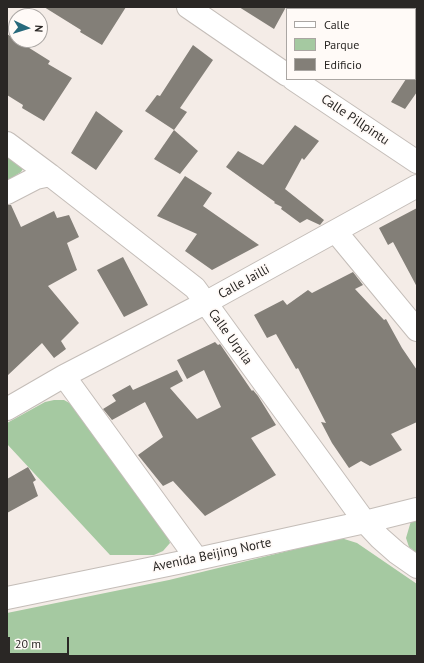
<!DOCTYPE html>
<html>
<head>
<meta charset="utf-8">
<style>
  body { margin:0 }
  #map { position:relative; width:424px; height:663px; overflow:hidden; background:#f4ece7; font-family:"PT Sans",sans-serif }
  canvas { display:block }
  .frame { position:absolute; inset:0; border:8px solid #2a2725; pointer-events:none }
  .legend { position:absolute; left:286px; top:8px; width:130px; height:72px; box-sizing:border-box; background:#fffaf7; border:1px solid #aaa6a3; margin:0; padding:5px 7px; list-style:none; font-size:12px; color:#2a2725 }
  .legend li { display:flex; align-items:center; gap:8px; height:20px }
  .legend b { width:20px; border:1px solid #aaa6a3 }
  .north { position:absolute; left:8px; top:8px; width:40px; height:40px; box-sizing:border-box; background:#fffaf7; border:1px solid #aaa6a3; border-radius:50%; rotate:94deg; font-size:11px; font-weight:700; line-height:16px; text-align:center; color:#2a2725 }
  .north::after { content:''; display:block; margin:auto; width:14px; height:18px; background:#27697b; clip-path:polygon(50% 0,100% 100%,50% 72%,0 100%) }
  .scale { position:absolute; left:8px; top:637px; width:61px; height:18px; box-sizing:border-box; border:2px solid #2a2725; border-top:0; padding-left:5px; font-size:12px; line-height:14px; white-space:nowrap; color:#2a2725; -webkit-text-stroke:3px #fffaf7; paint-order:stroke }
</style>
</head>
<body>
<div id="map">
<canvas width="424" height="663"></canvas>
<div class="frame"></div>
<ul class="legend">
<li><b style="height:5px;background:#fff"></b>Calle</li>
<li><b style="height:11px;background:#a5c9a1"></b>Parque</li>
<li><b style="height:11px;background:#837f78"></b>Edificio</li>
</ul>
<div class="north">N</div>
<div class="scale">20 m</div>
</div>
<script>
const g = document.querySelector('canvas').getContext('2d');
g.lineJoin = 'round';
function fill(path, color) {
  g.fillStyle = color;
  g.fill(path, 'evenodd');
}
function toPath(rows) {
  const path = new Path2D();
  for (const r of rows) {
    path.moveTo(r[0], r[1]);
    for (let i = 2; i < r.length; i += 2) path.lineTo(r[i], r[i + 1]);
  }
  return path;
}
function strokePath(path, color, width, dash) {
  g.strokeStyle = color;
  g.lineWidth = width;
  g.lineCap = dash ? 'butt' : 'round';
  g.setLineDash(dash || []);
  g.stroke(path);
}
function label(font, color, halo, rows, align = 'center') {
  g.font = font + ' "PT Sans",sans-serif';
  g.lineWidth = 3.5;
  g.setLineDash([]);
  g.textBaseline = 'middle';
  g.strokeStyle = halo;
  g.fillStyle = color;
  for (const [text, x, y, turn = 0] of rows) {
    g.save();
    g.translate(x, y);
    g.rotate((+turn || 0) * Math.PI / 180);
    g.textAlign = isNaN(turn) ? turn : align;
    if (halo) g.strokeText(text, 0, 0);
    g.fillText(text, 0, 0);
    g.restore();
  }
}
const green = toPath([
  [7,152,22,165,23,169,21,172,7,181],
  [54,400,64,400,73,405,167,535,170,543,163,551,154,555,110,555,7,444,7,423,45,402],
  [417,519,417,553,409,547,406,538,411,521],
  [341,538,357,543,417,584,417,656,7,656,7,613,169,580]
]);
const building = toPath([
  [44,7,126,7,102,45,80,32,81,30],
  [239,7,286,7,274,29],
  [7,34,50,61,48,64,72,78,44,121,22,108,23,105,7,95],
  [193,45,213,60,180,108,187,112,174,130,145,111,157,95,160,96],
  [417,61,417,92,405,109,391,102,406,79,415,79,415,64],
  [96,111,123,131,96,170,71,153],
  [295,125,319,141,304,160,302,158,285,189,324,220,320,225,307,219,300,223,281,209,282,207,274,203,275,202,226,167,238,151,263,165],
  [174,130,198,151,180,174,154,159],
  [185,176,212,193,203,206,259,245,212,270,185,251,197,234,157,216],
  [7,205,11,205,21,227,54,211,57,218,69,215,79,237,67,243,77,270,48,286,79,323,61,341,66,349,54,358,42,343,7,376],
  [417,208,417,287,393,242,388,245,379,228],
  [123,257,148,305,124,317,97,270],
  [353,272,363,285,355,289,384,320,386,319,402,348,417,370,417,422,391,434,402,450,370,466,361,461,349,468,332,443,321,422,326,423,298,368,296,369,276,334,267,338,254,315,283,300,287,305,308,290,312,293],
  [215,342,218,345,220,344,252,391,253,390,258,396,276,425,251,438,276,475,205,516,173,481,163,486,138,455,163,437,145,402,112,420,103,409,116,401,112,395,130,385,133,390,177,370,183,381,170,388,197,419,221,407,204,370,187,379,177,360],
  [28,467,36,480,33,482,38,496,7,513,7,479]
]);
const minor = toPath([
  [188,7,287,75],
  [322,9,323,7],
  [293,79,417,162],
  [7,143,50,175,195,288,365,522,380,538,397,553,417,567],
  [7,193,36,178,50,175],
  [336,232,417,330],
  [64,376,197,559],
  [7,409,64,376,205,303,417,186],
  [7,598,197,559,365,522,417,509]
]);
const streetNames = [
  ["Calle Pillpintu",355,120,34],
  ["Calle Jailli",244,282,-29],
  ["Calle Urpila",230,337,54],
  ["Avenida Beijing Norte",212,555,-12]
];
fill(green, '#a5c9a1');
fill(building, '#837f78');
strokePath(minor, '#c4bdb8', 24);
strokePath(minor, '#fff', 22);
label('13px', '#2a2725', '#fffaf7', streetNames);
</script>
</body>
</html>
